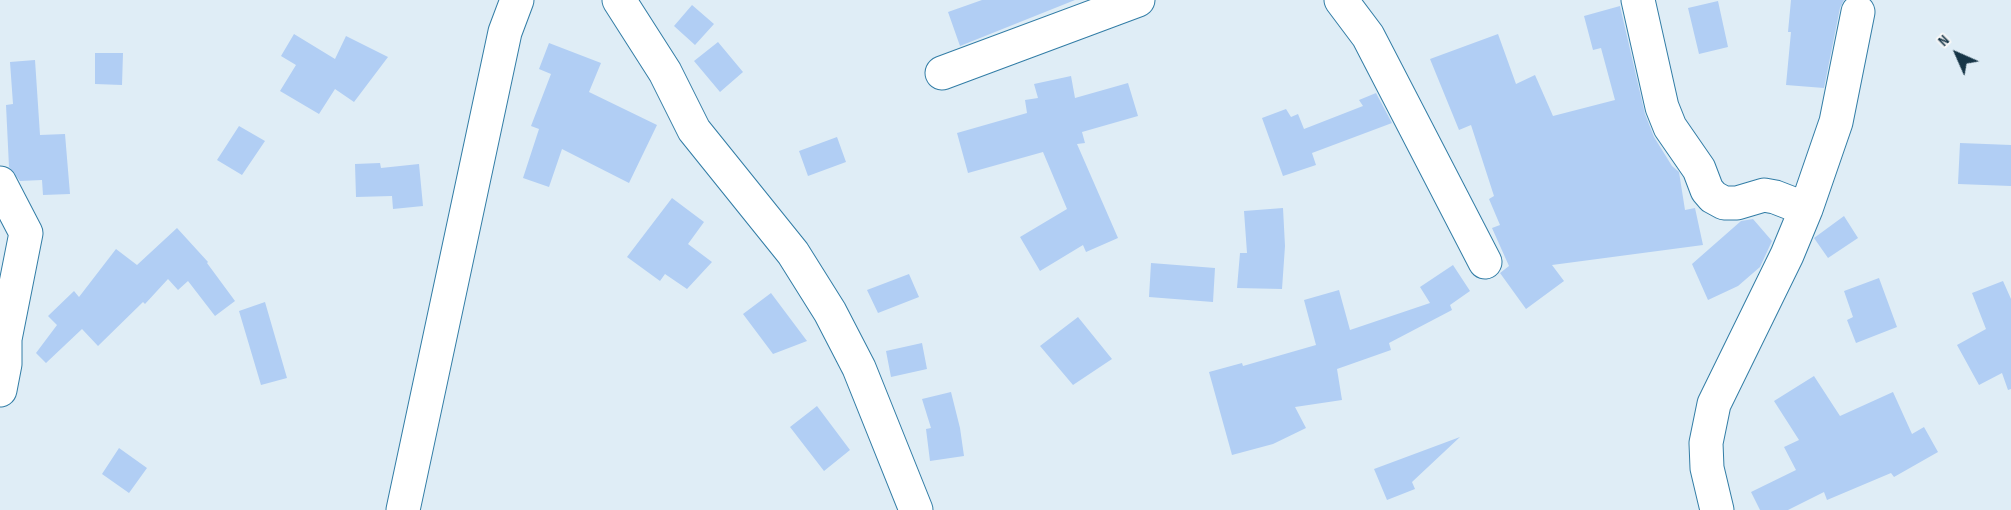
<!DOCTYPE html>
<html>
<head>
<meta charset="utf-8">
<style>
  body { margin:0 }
  #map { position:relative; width:2011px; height:510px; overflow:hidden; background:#dfedf6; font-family:"Sofia Sans Condensed",sans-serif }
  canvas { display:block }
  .north { position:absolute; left:1927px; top:24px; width:60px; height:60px; -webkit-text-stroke:4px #f8f8f8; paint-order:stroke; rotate:315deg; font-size:16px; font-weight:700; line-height:24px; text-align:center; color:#163547 }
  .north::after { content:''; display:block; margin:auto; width:21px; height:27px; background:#163547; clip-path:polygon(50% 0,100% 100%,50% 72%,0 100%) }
</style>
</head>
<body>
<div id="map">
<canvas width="2011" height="510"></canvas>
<div class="north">N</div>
</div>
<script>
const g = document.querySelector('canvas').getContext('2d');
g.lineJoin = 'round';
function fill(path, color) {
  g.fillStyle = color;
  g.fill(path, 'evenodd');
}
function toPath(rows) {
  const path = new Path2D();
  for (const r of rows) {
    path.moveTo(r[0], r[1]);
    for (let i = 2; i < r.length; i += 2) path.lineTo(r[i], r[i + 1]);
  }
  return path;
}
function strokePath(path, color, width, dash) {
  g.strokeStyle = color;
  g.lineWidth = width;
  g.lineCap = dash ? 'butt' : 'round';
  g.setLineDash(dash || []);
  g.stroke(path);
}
const building = toPath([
  [982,0,1075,0,960,46,948,12],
  [1791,0,1844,0,1840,8,1824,88,1786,85,1791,32,1788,32],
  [1718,1,1728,47,1699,54,1688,8],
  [692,5,714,24,695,45,674,26],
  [1620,6,1645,114,1654,137,1672,166,1679,172,1685,210,1695,208,1703,245,1552,265,1564,281,1526,309,1500,273,1509,266,1492,228,1500,225,1489,199,1494,196,1471,125,1459,130,1430,59,1498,34,1516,84,1535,75,1553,116,1615,100,1601,48,1593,50,1584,16],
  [294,34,335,59,346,36,388,57,354,102,335,89,319,114,280,91,296,65,281,56],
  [718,42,743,72,720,92,694,61],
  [549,43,601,63,589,92,657,125,629,183,562,149,549,187,523,178,539,129,531,126,551,74,539,69],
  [95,53,123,53,122,85,95,84],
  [35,60,40,135,65,134,70,194,43,195,42,180,20,181,9,167,6,105,13,104,10,62],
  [1071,76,1075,98,1128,83,1138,116,1082,132,1085,143,1077,144,1118,238,1086,252,1083,245,1040,271,1020,237,1067,209,1043,152,968,173,957,133,1027,113,1025,100,1038,98,1034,84],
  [1376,93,1392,123,1312,153,1316,165,1283,176,1262,118,1286,109,1291,117,1298,114,1304,129,1363,106,1359,100],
  [239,126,265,141,242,175,217,160],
  [837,137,846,162,808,176,799,151],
  [1960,143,2011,145,2011,186,1958,184],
  [380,163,381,168,419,164,423,206,393,209,392,196,356,197,355,164],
  [672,198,704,222,688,244,712,262,687,289,665,274,660,281,627,257],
  [1283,208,1285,246,1282,289,1237,288,1240,253,1247,253,1244,211],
  [1844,216,1858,238,1828,258,1814,238],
  [1753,219,1772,241,1760,267,1738,286,1708,300,1692,264,1741,221],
  [177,228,208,262,207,263,235,301,215,316,188,281,178,290,168,279,145,304,143,302,98,346,82,329,46,363,36,353,57,325,48,316,74,291,79,297,116,249,137,265],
  [1151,263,1215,268,1213,302,1149,297],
  [1453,265,1470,291,1450,305,1452,310,1389,343,1391,350,1337,369,1342,400,1295,407,1306,428,1273,444,1232,455,1209,372,1242,363,1243,366,1316,345,1304,300,1339,290,1350,330,1430,303,1420,287],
  [909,274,919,297,878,313,867,290],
  [1879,278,1897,327,1856,343,1847,320,1853,317,1844,291],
  [2003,281,2011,299,2011,389,2008,390,2002,373,1979,385,1957,345,1986,329,1972,293],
  [771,293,807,341,773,354,743,314],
  [265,302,287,378,261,385,239,311],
  [1078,317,1112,359,1073,385,1040,346],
  [922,343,927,369,891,377,886,351],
  [1814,376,1840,416,1893,392,1912,434,1924,427,1938,452,1894,477,1891,473,1827,500,1824,492,1788,510,1760,510,1751,492,1796,470,1784,447,1799,440,1774,401],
  [951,392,960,428,964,456,930,461,926,429,931,428,922,399],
  [817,406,850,450,824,471,790,427],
  [1460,437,1412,482,1415,489,1387,500,1374,469],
  [119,448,147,468,129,493,102,474]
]);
const minor = toPath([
  [619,0,665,72,694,130,793,253,830,312,859,368,916,510],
  [1341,0,1368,36,1485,262],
  [1638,0,1662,107,1670,127,1699,169,1707,190,1713,197,1724,203,1737,203,1764,195,1775,197,1806,209],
  [942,73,1138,0],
  [0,183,26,233,5,339,5,364,0,390],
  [403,510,505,32,517,0],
  [1717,510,1707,468,1706,443,1714,404,1787,255,1806,209,1836,122,1858,12]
]);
fill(building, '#b1cef4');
strokePath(minor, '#327da6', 35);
strokePath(minor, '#fff', 33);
</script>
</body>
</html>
